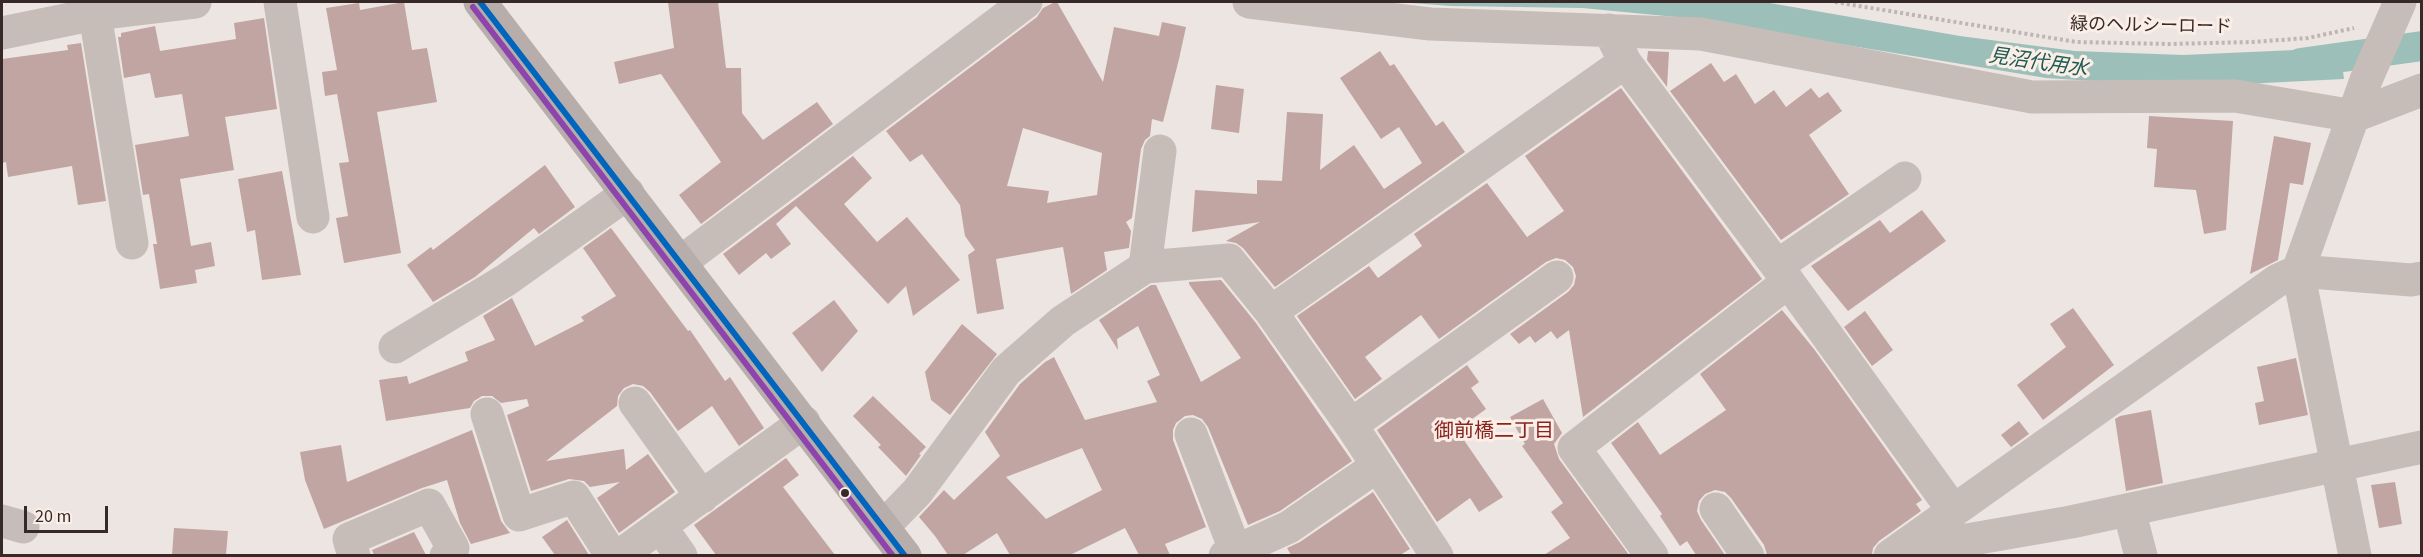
<!DOCTYPE html>
<html>
<head>
<meta charset="utf-8">
<style>
  body { margin:0 }
  #map { position:relative; width:2423px; height:557px; overflow:hidden; background:#ede5e1; font-family:"Source Sans 3",sans-serif }
  canvas { display:block }
  .frame { position:absolute; inset:0; border:3px solid #372927; pointer-events:none }
  .scale { position:absolute; left:24px; top:506px; width:84px; height:27px; box-sizing:border-box; border:3px solid #372927; border-top:0; padding-left:8px; font-size:18px; line-height:21px; white-space:nowrap; color:#372927; -webkit-text-stroke:4px #faeee7; paint-order:stroke }
</style>
</head>
<body>
<div id="map">
<canvas width="2423" height="557"></canvas>
<div class="frame"></div>
<div class="scale">20 m</div>
</div>
<script>
const g = document.querySelector('canvas').getContext('2d');
g.lineJoin = 'round';
function fill(path, color) {
  g.fillStyle = color;
  g.fill(path, 'evenodd');
}
function toPath(rows) {
  const path = new Path2D();
  for (const r of rows) {
    path.moveTo(r[0], r[1]);
    for (let i = 2; i < r.length; i += 2) path.lineTo(r[i], r[i + 1]);
  }
  return path;
}
function strokePath(path, color, width, dash) {
  g.strokeStyle = color;
  g.lineWidth = width;
  g.lineCap = dash ? 'butt' : 'round';
  g.setLineDash(dash || []);
  g.stroke(path);
}
function label(font, color, halo, rows, align = 'center') {
  g.font = font + ' "Source Sans 3","Noto Sans JP",sans-serif';
  g.lineWidth = 6;
  g.setLineDash([]);
  g.textBaseline = 'middle';
  g.strokeStyle = halo;
  g.fillStyle = color;
  for (const [text, x, y, turn = 0] of rows) {
    g.save();
    g.translate(x, y);
    g.rotate((+turn || 0) * Math.PI / 180);
    g.textAlign = isNaN(turn) ? turn : align;
    if (halo) g.strokeText(text, 0, 0);
    g.fillText(text, 0, 0);
    g.restore();
  }
}
const water = toPath([
  [1398,2,1764,2,1960,36,2075,51,2183,55,2340,48,2344,79,2184,87,2046,78,1676,17,1582,8,1451,6]
]);
const canal = toPath([
  [2300,63,2422,46]
]);
const building = toPath([
  [404,2,412,50,427,48,437,102,377,112,401,253,344,263,336,218,348,216,339,163,349,162,337,94,325,96,322,72,337,70,326,8,359,3,360,10],
  [668,2,718,2,726,68,741,68,742,113,763,140,817,102,833,124,701,224,679,195,721,162,661,74,619,84,614,62,674,48],
  [1055,2,1057,2,1103,82,1114,27,1159,36,1162,22,1186,27,1179,59,1163,122,1152,119,1150,136,1145,140,1141,149,1132,218,1126,222,1131,231,1129,248,1104,252,1107,270,1071,294,1063,247,996,259,1004,309,977,314,968,255,975,250,965,236,960,205,922,154,910,162,886,131,1037,17,1043,8],
  [1023,128,1102,153,1097,195,1047,203,1049,191,1007,186],
  [264,18,277,109,225,117,234,170,180,179,191,246,211,242,215,266,195,270,197,283,160,289,153,244,157,244,149,194,143,195,135,145,189,136,182,94,155,98,150,73,124,78,118,37,121,37,121,33,155,26,160,51,236,39,234,23],
  [81,43,106,201,78,205,72,166,8,177,6,162,2,163,2,59,68,50,67,45],
  [1380,51,1390,66,1394,64,1436,126,1443,121,1465,152,1275,287,1243,248,1236,243,1226,241,1260,222,1192,232,1195,190,1257,194,1257,180,1282,181,1287,112,1323,114,1320,170,1354,145,1384,189,1422,163,1399,127,1381,139,1340,78],
  [1648,51,1669,52,1667,87,1647,60],
  [1711,63,1724,82,1736,74,1755,104,1774,90,1786,107,1811,88,1819,98,1828,92,1842,111,1809,135,1849,194,1781,240,1670,91],
  [1216,85,1244,89,1239,133,1211,129],
  [1621,88,1762,279,1583,417,1569,330,1557,339,1551,331,1535,343,1530,336,1519,344,1510,334,1568,292,1574,285,1576,276,1573,267,1565,260,1556,258,1546,262,1439,339,1421,315,1365,357,1382,379,1355,399,1297,316,1369,266,1378,278,1422,246,1414,234,1487,183,1527,237,1564,211,1525,156],
  [2149,116,2233,121,2226,230,2204,234,2196,190,2154,187,2157,149,2147,148],
  [2274,136,2311,143,2303,185,2290,183,2278,260,2250,274],
  [853,156,872,178,844,204,877,242,907,217,960,280,913,316,906,286,888,304,796,206,776,224,791,244,771,259,766,253,739,275,723,254],
  [545,165,575,207,539,234,534,228,475,277,433,302,407,265,431,247,433,250],
  [282,171,301,275,262,280,255,230,247,232,238,179],
  [1922,210,1946,241,1848,311,1811,266,1880,220,1890,233],
  [611,228,688,331,690,330,725,381,730,377,764,428,739,446,712,406,678,431,650,392,643,386,633,384,624,388,618,396,617,406,546,461,624,449,626,470,648,454,675,492,619,533,597,498,620,482,590,487,584,481,569,479,531,491,507,415,529,406,527,399,501,403,492,396,482,396,474,401,470,408,386,421,379,380,407,376,409,384,468,361,465,352,495,340,483,316,512,298,535,346,584,321,581,317,616,296,583,248],
  [1221,280,1256,323,1352,461,1280,511,1248,525,1208,427,1202,419,1193,415,1185,416,1176,423,1173,430,1173,440,1206,527,1165,544,1170,555,1139,555,1125,528,1070,555,1010,555,997,533,963,555,948,555,935,536,919,517,944,490,954,500,1000,456,985,432,1020,384,1045,362,1054,357,1085,420,1157,402,1147,381,1160,375,1138,326,1117,339,1118,350,1099,320,1151,285,1156,285,1201,382,1241,358,1189,284,1189,282],
  [1082,448,1102,490,1046,519,1006,477],
  [834,300,858,331,822,372,792,333],
  [2073,308,2114,365,2043,420,2017,385,2066,347,2050,324],
  [1782,310,1814,349,1922,500,1916,504,1921,511,1879,541,1873,548,1872,555,1767,555,1764,545,1731,498,1725,492,1715,490,1705,494,1699,501,1697,511,1701,520,1725,555,1696,555,1687,541,1680,546,1660,516,1662,514,1611,443,1638,422,1660,455,1726,410,1700,374],
  [1865,311,1893,350,1872,366,1844,327],
  [962,324,997,354,950,415,931,400,925,372],
  [2296,358,2308,415,2259,425,2255,403,2264,401,2257,367],
  [1467,365,1479,382,1471,388,1486,409,1457,430,1503,497,1479,512,1470,498,1437,522,1377,430],
  [873,396,926,447,919,454,921,455,906,476,878,447,881,445,853,416],
  [1543,399,1562,433,1554,444,1559,459,1629,555,1544,555,1570,538,1551,512,1563,503,1522,446,1525,444,1510,417],
  [2151,410,2163,483,2126,491,2115,419,2120,416],
  [2019,421,2029,434,2011,447,2001,435],
  [472,430,501,521,510,533,471,544,460,523,447,480,422,488,324,529,305,480,300,452,341,445,347,482],
  [786,458,799,475,783,487,835,555,716,555,694,525],
  [2395,482,2402,524,2379,528,2371,485],
  [1373,492,1410,549,1400,555,1291,555,1287,548,1300,542],
  [567,520,589,555,555,555,542,537],
  [174,528,228,531,226,555,172,555],
  [414,532,426,555,374,555,372,550]
]);
const path = toPath([
  [1835,2,2076,42,2169,44,2252,42,2308,38,2354,28]
]);
const minor = toPath([
  [280,2,313,217],
  [1249,2,1430,24,1701,34,2032,97,2235,96,2354,116,2422,90],
  [95,14,132,243],
  [1609,30,1625,62,1777,266,1953,510],
  [2,33,95,14,195,2],
  [681,262,1026,2],
  [1777,266,1905,178],
  [1145,267,1160,151],
  [2298,271,2355,556],
  [1271,312,1625,62],
  [395,347,506,280,628,193],
  [635,403,702,497],
  [487,414,519,515,574,497,612,556],
  [1351,425,1557,277],
  [1191,434,1235,550],
  [1716,509,1748,556],
  [2129,510,2141,556],
  [2,521,23,527],
  [660,526,681,556],
  [883,527,917,492,1006,371,1063,321,1145,267,1229,260,1271,312,1351,425,1437,556],
  [1903,551,2071,522,2422,447],
  [354,556,349,539,429,505,453,548,446,556],
  [619,556,804,422],
  [1225,556,1289,527,1377,466],
  [1652,556,1574,448,1788,282],
  [1890,556,2278,280,2298,271,2411,280,2422,278]
]);
const tertiary = toPath([
  [2298,271,2366,80,2400,2]
]);
const secondary = toPath([
  [480,2,905,556]
]);
const bus1 = toPath([
  [480,2,905,556]
]);
const bus2 = toPath([
  [473,7,893,556]
]);
const markers = [
  [845,493,5,"#372927"]
];
const streetNames = [
  ["緑のヘルシーロード",2151,27,1]
];
const waterNames = [
  ["見沼代用水",2038,64,8]
];
const neighbourhoodNames = [
  ["御前橋二丁目",1494,433]
];
fill(water, '#9cc0b9');
strokePath(canal, '#9cc0b9', 30);
fill(building, '#c1a5a2');
strokePath(path, '#bfb5b2', 4, [3, 3]);
strokePath(minor, '#c6bdb9', 33);
strokePath(tertiary, '#c6bdb9', 33);
strokePath(secondary, '#b7adaa', 33);
strokePath(bus1, '#0065bd', 6);
strokePath(bus2, '#8e44ad', 6);
for (const [x, y, r, color] of markers) {
  const dot = new Path2D();
  dot.arc(x, y, r, 0, 2 * Math.PI);
  g.fillStyle = color;
  g.fill(dot);
  strokePath(dot, '#faeee7', 2);
}
label('18px', '#372927', '#faeee7', streetNames);
label('italic 20px', '#1c5a52', '#faeee7', waterNames);
label('20px', '#88231e', '#faeee7', neighbourhoodNames);
</script>
</body>
</html>
